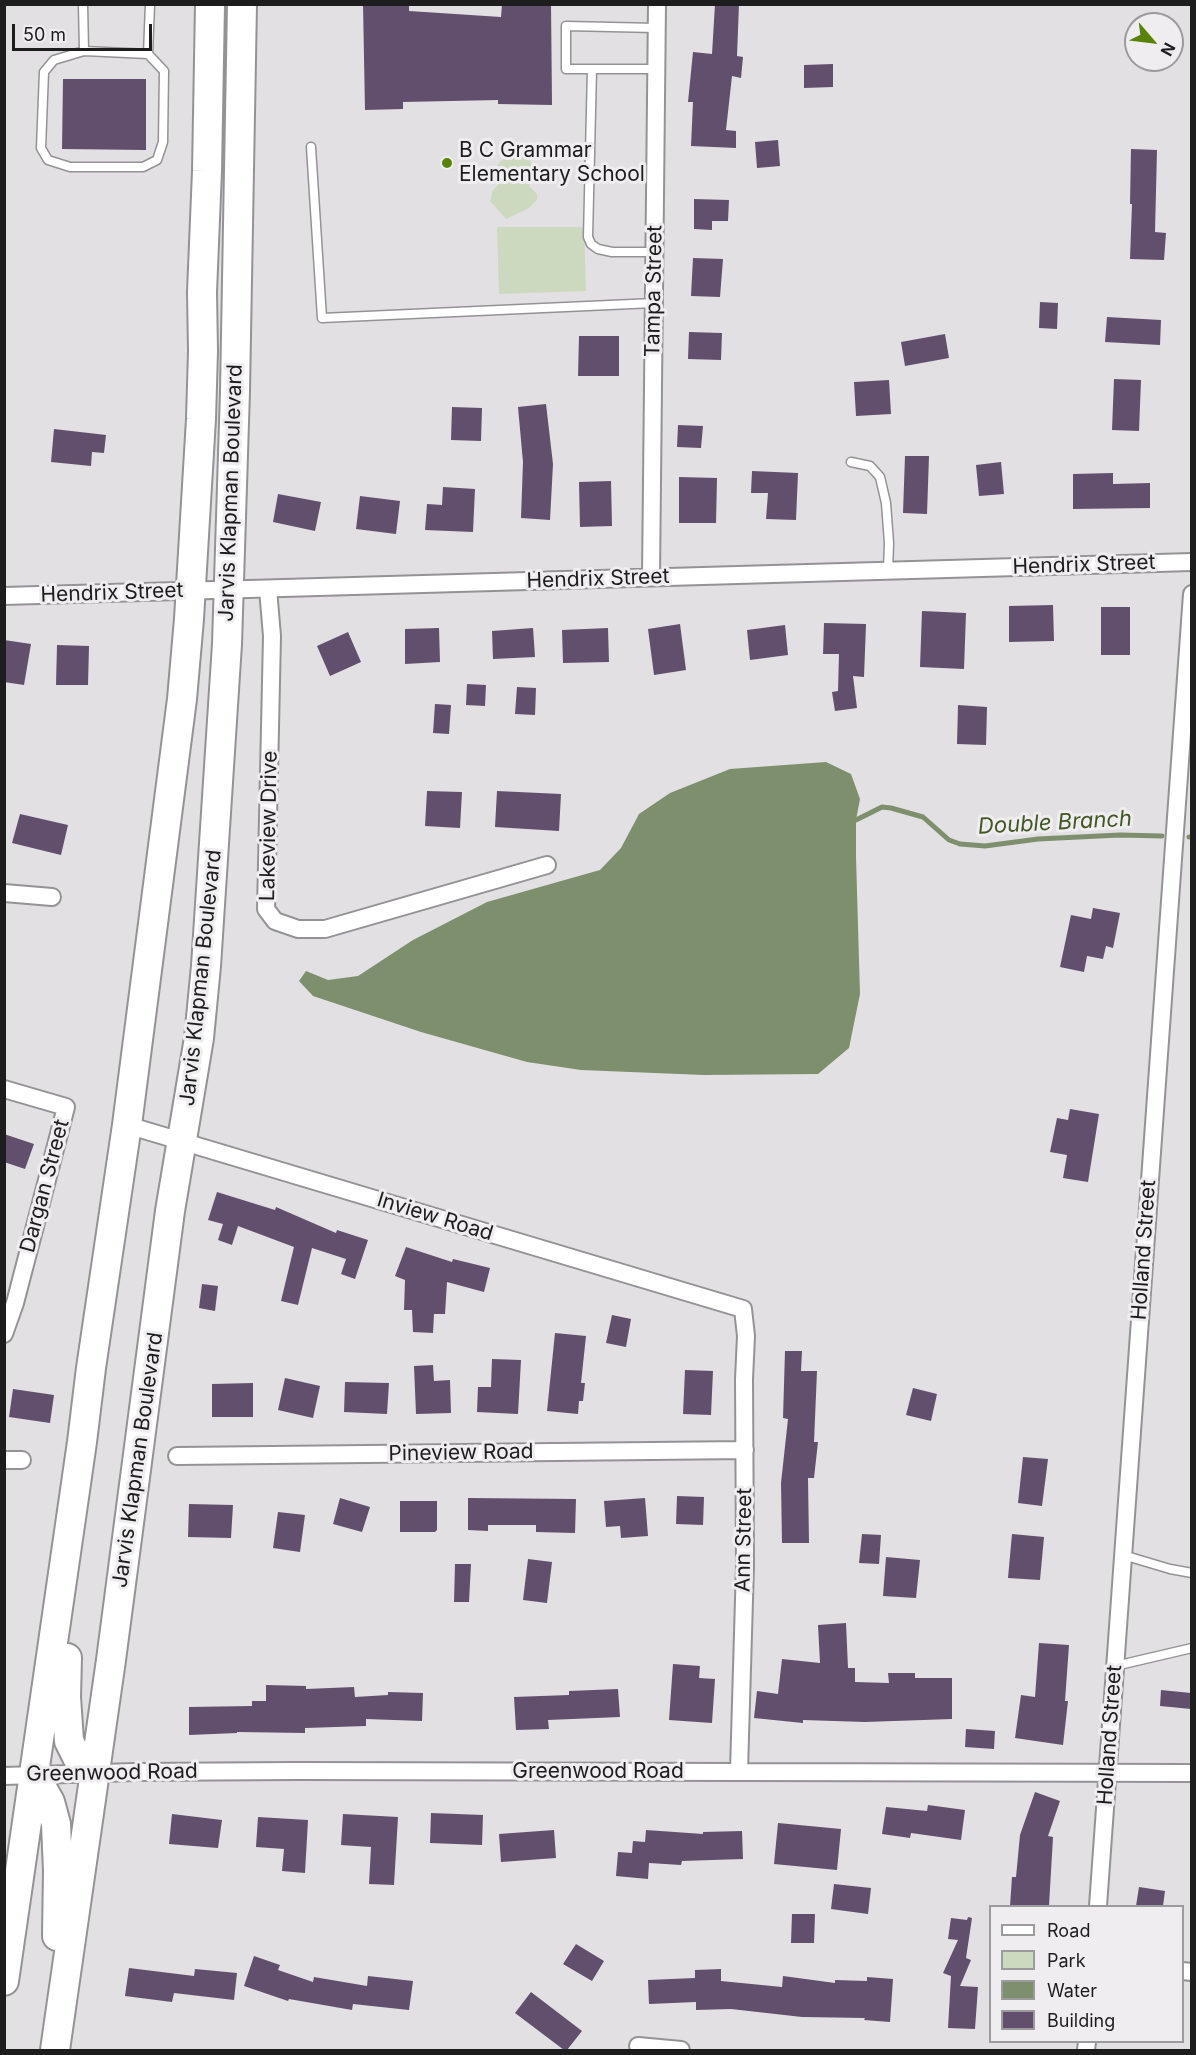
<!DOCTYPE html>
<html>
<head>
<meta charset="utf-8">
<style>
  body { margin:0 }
  #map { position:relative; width:1196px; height:2055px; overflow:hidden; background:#e2e0e3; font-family:Inter,sans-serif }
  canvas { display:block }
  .frame { position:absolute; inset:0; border:6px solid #1e1d1e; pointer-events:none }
  .legend { position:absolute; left:989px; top:1905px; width:195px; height:138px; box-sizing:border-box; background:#efedf0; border:2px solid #9b9a9c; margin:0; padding:8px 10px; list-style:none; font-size:18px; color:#1e1d1e }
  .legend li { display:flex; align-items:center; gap:12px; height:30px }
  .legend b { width:30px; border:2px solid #9b9a9c }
  .north { position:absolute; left:1124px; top:12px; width:60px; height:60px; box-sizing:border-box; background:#efedf0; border:2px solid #9b9a9c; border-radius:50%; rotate:118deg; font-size:16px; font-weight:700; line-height:24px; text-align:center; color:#1e1d1e }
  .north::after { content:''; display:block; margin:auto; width:21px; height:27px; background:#58820a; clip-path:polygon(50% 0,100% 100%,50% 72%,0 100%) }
  .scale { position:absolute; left:12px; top:24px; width:140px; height:27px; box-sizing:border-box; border:3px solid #1e1d1e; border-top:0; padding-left:8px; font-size:18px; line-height:21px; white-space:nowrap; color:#1e1d1e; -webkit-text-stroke:4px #efedf0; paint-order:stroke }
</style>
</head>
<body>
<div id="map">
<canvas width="1196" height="2055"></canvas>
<div class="frame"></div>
<ul class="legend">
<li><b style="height:8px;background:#fff"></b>Road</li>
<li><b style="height:16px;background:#ccd9bf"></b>Park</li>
<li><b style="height:16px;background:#7e8f6d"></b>Water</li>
<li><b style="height:16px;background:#624f6d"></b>Building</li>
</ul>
<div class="north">N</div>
<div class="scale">50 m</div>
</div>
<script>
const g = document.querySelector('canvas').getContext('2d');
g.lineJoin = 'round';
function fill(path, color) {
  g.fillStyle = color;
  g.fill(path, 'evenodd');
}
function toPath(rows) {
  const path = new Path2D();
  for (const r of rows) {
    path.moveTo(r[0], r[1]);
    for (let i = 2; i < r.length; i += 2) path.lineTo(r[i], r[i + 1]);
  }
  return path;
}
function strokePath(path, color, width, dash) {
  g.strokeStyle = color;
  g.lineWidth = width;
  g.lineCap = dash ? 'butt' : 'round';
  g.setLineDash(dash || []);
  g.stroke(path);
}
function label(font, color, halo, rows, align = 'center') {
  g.font = font + ' Inter,sans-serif';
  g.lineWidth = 6;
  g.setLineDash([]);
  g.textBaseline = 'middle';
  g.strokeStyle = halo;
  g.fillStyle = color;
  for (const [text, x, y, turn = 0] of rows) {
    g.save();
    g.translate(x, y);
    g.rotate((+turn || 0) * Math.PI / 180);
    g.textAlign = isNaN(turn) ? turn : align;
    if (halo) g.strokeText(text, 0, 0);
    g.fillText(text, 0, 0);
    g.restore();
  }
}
const green = toPath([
  [511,153,522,153,531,162,533,174,529,186,537,194,537,200,529,208,506,219,490,201,493,190,500,183,501,175,498,164],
  [497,227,584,227,586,291,499,294]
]);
const water = toPath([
  [826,762,851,774,860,799,856,820,856,857,860,994,849,1048,818,1074,704,1075,581,1070,527,1062,421,1032,313,996,299,981,306,971,328,980,358,976,413,940,487,902,600,870,621,848,639,814,670,793,730,769]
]);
const stream = toPath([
  [856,820,882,807,891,808,923,817,949,840,960,844,985,846,1038,839,1120,835,1162,836],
  [1189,837,1192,837]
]);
const building = toPath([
  [363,4,409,4,409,11,501,17,502,4,551,4,552,105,498,104,498,100,403,102,403,109,365,110],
  [715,4,739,4,737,56,743,57,741,78,732,76,726,130,736,131,736,148,691,146,693,102,688,102,693,52,712,54],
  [833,64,833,87,804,88,804,65],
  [63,79,146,79,146,150,62,149],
  [778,140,780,166,757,168,755,142],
  [1131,149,1157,150,1155,232,1166,233,1164,260,1130,259,1132,204,1130,204],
  [694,199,729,200,728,221,712,221,712,230,694,229],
  [693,258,723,259,720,297,691,296],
  [1040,302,1058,303,1057,329,1039,328],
  [1107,317,1161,320,1160,345,1105,342],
  [689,332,722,333,721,360,688,359],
  [945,334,949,358,905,366,901,342],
  [579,336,619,336,619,376,578,376],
  [1114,379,1141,380,1139,431,1112,430],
  [889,380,891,414,856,416,854,382],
  [546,404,553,464,550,520,521,518,523,462,518,407],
  [452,407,482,408,481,441,451,440],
  [678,425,703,426,701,448,677,447],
  [54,429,106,435,104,453,92,452,91,466,51,462],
  [905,456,929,456,927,514,903,513],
  [1001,462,1004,494,979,496,976,465],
  [752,471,798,473,796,520,766,519,768,493,751,493],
  [1113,473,1113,484,1150,483,1150,508,1073,509,1073,474],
  [679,477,717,478,716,523,679,523],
  [611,481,612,526,580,527,579,482],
  [443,487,475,489,473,532,425,530,427,504,442,505],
  [278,494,321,502,315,531,273,522],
  [360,496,400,501,396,534,356,529],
  [1053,605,1054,641,1009,642,1009,606],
  [1101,607,1130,607,1130,655,1101,655],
  [922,611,966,613,964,669,920,667],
  [824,623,866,624,864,677,853,676,857,708,835,711,832,692,838,691,839,654,823,654],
  [680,624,686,670,654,675,648,629],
  [785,625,788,655,750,660,747,630],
  [439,628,440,662,405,664,405,629],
  [533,628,535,657,493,659,492,631],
  [608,628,609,662,563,663,562,630],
  [348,632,361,662,330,676,317,646],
  [4,640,31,644,24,685,4,682],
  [57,645,89,646,88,685,56,685],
  [467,684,486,685,485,706,466,705],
  [517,687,536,688,535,715,515,714],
  [435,704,451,705,449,734,433,733],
  [958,705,987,707,986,745,957,744],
  [427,791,462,792,460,828,425,826],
  [497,791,561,794,559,831,495,827],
  [20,814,68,825,61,855,12,843],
  [1093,908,1120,913,1113,948,1106,946,1103,959,1087,956,1084,972,1060,967,1071,915,1091,919],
  [1070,1109,1099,1114,1088,1182,1063,1178,1067,1155,1050,1152,1057,1118,1068,1120],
  [4,1134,34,1144,25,1169,4,1162],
  [217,1192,275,1210,276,1207,336,1233,337,1230,368,1240,355,1279,341,1274,346,1259,312,1248,298,1305,281,1301,294,1247,238,1226,232,1245,218,1240,223,1224,208,1220],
  [406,1247,452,1262,453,1259,490,1268,484,1292,447,1282,445,1314,434,1314,433,1333,413,1332,412,1310,404,1310,405,1280,395,1276],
  [202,1284,218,1286,215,1311,199,1308],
  [612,1315,631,1319,626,1347,606,1343],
  [555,1333,586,1336,581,1383,585,1383,583,1401,579,1401,578,1414,547,1411],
  [785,1351,802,1351,801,1371,817,1371,814,1442,818,1442,814,1478,808,1478,809,1543,782,1543,781,1483,788,1419,783,1418],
  [492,1359,521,1360,518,1414,477,1412,478,1387,491,1387],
  [433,1365,434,1381,450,1380,451,1413,416,1414,414,1366],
  [685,1370,713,1371,711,1415,683,1414],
  [285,1378,320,1386,313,1418,278,1410],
  [345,1382,389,1383,387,1414,344,1412],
  [253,1383,253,1417,212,1417,212,1384],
  [913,1388,937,1394,931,1421,906,1415],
  [13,1389,54,1395,50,1423,9,1417],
  [1023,1457,1048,1459,1042,1506,1018,1503],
  [677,1496,704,1497,703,1525,676,1524],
  [340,1498,370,1507,362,1532,333,1524],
  [468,1498,576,1499,575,1533,536,1532,536,1525,488,1525,488,1531,468,1530],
  [645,1498,648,1536,621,1538,620,1526,606,1527,604,1501],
  [400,1501,437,1501,437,1530,435,1532,400,1532],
  [189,1504,233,1505,231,1538,188,1537],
  [278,1512,305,1515,300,1552,273,1548],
  [862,1534,881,1535,879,1564,859,1563],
  [1012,1534,1044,1537,1040,1580,1008,1578],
  [886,1557,920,1560,916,1598,883,1596],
  [528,1559,552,1562,547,1603,523,1600],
  [455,1564,471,1564,469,1602,454,1602],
  [846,1623,848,1668,855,1668,855,1682,889,1683,888,1673,915,1673,915,1678,952,1678,952,1719,865,1722,803,1720,803,1723,754,1718,757,1691,778,1694,782,1659,820,1663,818,1625],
  [1039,1643,1069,1645,1065,1701,1068,1701,1063,1745,1015,1738,1021,1695,1035,1697],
  [673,1664,700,1666,699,1678,715,1679,712,1723,669,1720],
  [266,1685,306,1686,306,1689,354,1687,355,1697,388,1695,388,1692,423,1693,422,1721,366,1719,366,1726,305,1728,305,1733,237,1732,237,1733,189,1735,189,1707,252,1706,252,1701,266,1701],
  [618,1689,620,1717,548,1720,549,1729,516,1730,514,1697,569,1695,569,1691],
  [1161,1690,1191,1693,1191,1709,1160,1706],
  [966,1729,995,1731,994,1749,965,1747],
  [1035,1792,1060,1801,1048,1836,1053,1837,1049,1906,1010,1906,1012,1877,1016,1877,1020,1835],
  [928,1805,965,1810,961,1840,911,1833,910,1838,882,1834,886,1807,927,1811],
  [431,1813,483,1815,482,1845,430,1843],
  [172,1814,222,1820,218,1848,169,1844],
  [343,1814,398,1817,394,1885,369,1884,371,1847,341,1845],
  [258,1817,308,1820,305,1873,282,1871,284,1849,256,1847],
  [778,1823,841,1829,837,1870,774,1864],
  [554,1830,556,1858,501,1862,499,1834],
  [646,1830,703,1834,703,1832,742,1831,743,1859,682,1861,681,1865,649,1863,648,1879,616,1876,618,1852,632,1853,633,1841,645,1842],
  [834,1884,871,1888,868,1914,831,1909],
  [1139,1887,1165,1891,1163,1906,1136,1906],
  [792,1914,815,1914,814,1943,791,1943],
  [968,1917,972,1918,966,1958,971,1960,960,1986,978,1987,975,2029,948,2028,951,1976,943,1973,958,1940,948,1939,951,1918,967,1920],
  [576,1944,604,1961,592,1981,563,1964],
  [254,1956,280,1965,278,1970,313,1982,314,1977,367,1986,368,1976,413,1981,409,2010,353,2004,352,2010,289,1999,288,2001,244,1986],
  [129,1968,194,1976,195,1969,237,1973,234,2000,174,1993,172,2002,125,1996],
  [721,1969,721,1981,782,1987,783,1976,835,1983,835,1980,867,1981,867,1977,893,1979,890,2022,864,2020,865,2018,802,2017,731,2009,696,2010,696,2002,649,2004,648,1980,695,1978,695,1970],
  [531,1992,582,2031,567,2050,564,2050,515,2013]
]);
const lane = toPath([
  [83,4,84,51,148,54,150,4],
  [84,51,54,60,44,72,41,148,48,160,70,167,143,167,157,160,163,142,164,71,148,54],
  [592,69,588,237,591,244,598,249,612,252,654,252],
  [656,69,566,69,566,26,656,28],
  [311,147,322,318,654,303],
  [851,462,870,466,880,477,886,503,889,543,888,571],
  [1123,1555,1170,1569,1192,1573],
  [1115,1666,1192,1648]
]);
const street = toPath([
  [651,577,657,4],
  [268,589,272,636,266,909,275,921,298,929,325,929,547,865],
  [4,596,1192,562],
  [4,893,52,897],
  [4,1089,66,1107,15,1303,4,1334],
  [127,1125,743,1309,746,1336,744,1379,745,1565,739,1771],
  [177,1456,745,1450],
  [4,1460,22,1460],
  [4,1776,135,1772,296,1771,1192,1773],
  [1098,1906,1192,594],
  [1182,1971,1192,1972],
  [638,2046,681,2050],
  [1086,2050,1087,2042]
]);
const highway = toPath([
  [67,1658,66,1697,69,1741,78,1759,83,1766,95,1773],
  [35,1775,50,1802,56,1824,58,1871,57,1936],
  [4,1981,82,1442,91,1368,127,1125,182,699,189,619,201,419,203,351,202,292,207,171,210,4],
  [55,2050,111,1660,170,1211,199,1038,206,966,227,644,235,391,242,4]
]);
const markers = [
  [447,163,6,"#58820a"]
];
const poiNames = [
  ["B C Grammar",459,151],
  ["Elementary School",459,175]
];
const streetNames = [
  ["Tampa Street",654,291,-89],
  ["Jarvis Klapman Boulevard",231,493,-88],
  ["Hendrix Street",1084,565,-2],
  ["Hendrix Street",598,579,-2],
  ["Hendrix Street",112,593,-2],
  ["Lakeview Drive",269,826,-89],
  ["Jarvis Klapman Boulevard",201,978,-84],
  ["Dargan Street",45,1186,-75],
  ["Inview Road",435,1217,17],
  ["Holland Street",1144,1250,-86],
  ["Pineview Road",461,1453,-1],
  ["Jarvis Klapman Boulevard",138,1460,-82],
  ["Ann Street",744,1540,-89],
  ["Holland Street",1110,1735,-86],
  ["Greenwood Road",598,1772],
  ["Greenwood Road",112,1773,-1]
];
const waterNames = [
  ["Double Branch",1055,823,-3]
];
fill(green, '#ccd9bf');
fill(water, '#7e8f6d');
strokePath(stream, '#7e8f6d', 5);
fill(building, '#624f6d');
strokePath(lane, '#949295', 11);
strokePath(street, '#949295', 20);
strokePath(highway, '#949295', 32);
strokePath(lane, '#fff', 8);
strokePath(street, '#fff', 16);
strokePath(highway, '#fff', 28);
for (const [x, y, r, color] of markers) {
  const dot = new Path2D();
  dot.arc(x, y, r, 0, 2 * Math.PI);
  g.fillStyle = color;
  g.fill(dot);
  strokePath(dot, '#efedf0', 2);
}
label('21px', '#1e1d1e', '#efedf0', poiNames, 'left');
label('21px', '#1e1d1e', '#efedf0', streetNames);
label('italic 22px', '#415823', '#efedf0', waterNames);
</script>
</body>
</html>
